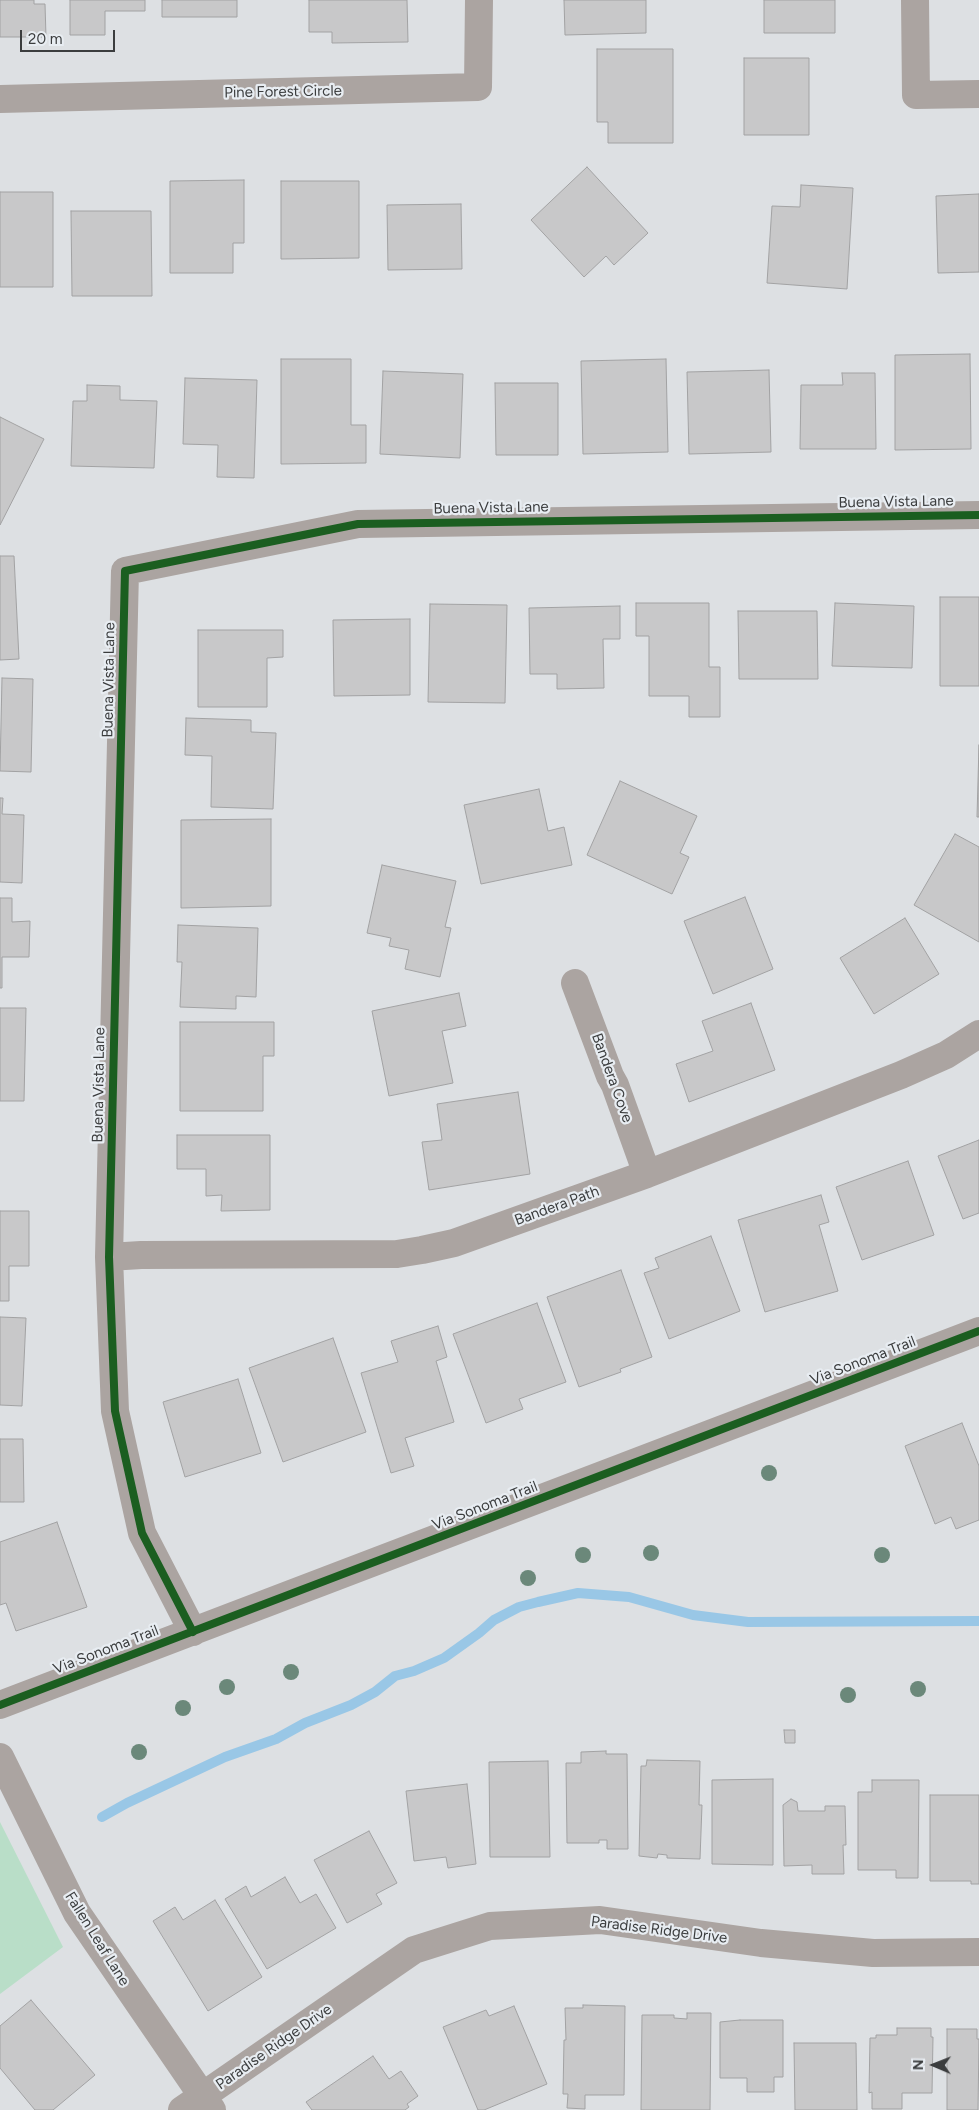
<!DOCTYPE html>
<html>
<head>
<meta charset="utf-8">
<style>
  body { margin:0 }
  #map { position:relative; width:979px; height:2110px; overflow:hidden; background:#dde0e3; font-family:Figtree,sans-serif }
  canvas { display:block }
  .north { position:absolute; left:909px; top:2040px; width:50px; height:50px; -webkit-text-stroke:4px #e8edf2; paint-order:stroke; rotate:271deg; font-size:14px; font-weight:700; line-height:20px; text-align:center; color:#3b3d3e }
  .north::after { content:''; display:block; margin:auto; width:18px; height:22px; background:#3b3d3e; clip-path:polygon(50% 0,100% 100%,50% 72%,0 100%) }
  .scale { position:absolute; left:20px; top:30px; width:95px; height:22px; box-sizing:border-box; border:2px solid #3b3d3e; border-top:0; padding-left:6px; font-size:15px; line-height:18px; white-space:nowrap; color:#3b3d3e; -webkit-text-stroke:4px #e8edf2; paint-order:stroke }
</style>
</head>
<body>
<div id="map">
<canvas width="979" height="2110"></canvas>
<div class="north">N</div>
<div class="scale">20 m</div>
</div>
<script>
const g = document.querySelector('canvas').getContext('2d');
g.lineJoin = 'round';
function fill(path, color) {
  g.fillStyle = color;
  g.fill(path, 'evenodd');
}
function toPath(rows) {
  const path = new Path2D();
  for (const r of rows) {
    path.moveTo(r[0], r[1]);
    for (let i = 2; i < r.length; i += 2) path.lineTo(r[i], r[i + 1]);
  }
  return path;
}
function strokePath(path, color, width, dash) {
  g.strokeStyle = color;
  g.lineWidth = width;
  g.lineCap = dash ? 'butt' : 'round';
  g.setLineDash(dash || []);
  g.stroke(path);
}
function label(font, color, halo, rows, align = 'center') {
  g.font = font + ' Figtree,sans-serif';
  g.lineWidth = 4.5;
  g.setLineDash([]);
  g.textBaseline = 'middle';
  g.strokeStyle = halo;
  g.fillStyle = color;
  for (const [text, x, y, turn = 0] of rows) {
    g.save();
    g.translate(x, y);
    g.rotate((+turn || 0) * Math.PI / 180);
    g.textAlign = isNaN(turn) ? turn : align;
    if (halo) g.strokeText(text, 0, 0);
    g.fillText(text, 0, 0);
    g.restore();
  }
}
const green = toPath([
  [0,1822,63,1947,0,1994]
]);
const stream = toPath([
  [102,1817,127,1803,225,1757,276,1739,305,1723,351,1705,375,1692,395,1676,414,1671,444,1658,479,1633,494,1620,519,1607,538,1602,578,1593,629,1597,693,1615,748,1622,979,1621]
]);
const building = toPath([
  [0,0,34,0,34,4,45,4,46,37,0,37,0,0],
  [70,0,145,0,145,11,105,11,105,35,70,35,70,0],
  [162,0,237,0,237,17,162,17,162,0],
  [309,0,407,0,408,42,332,43,332,32,309,32,309,0],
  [564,0,646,0,646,33,565,35,564,0],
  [764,0,835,0,835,33,764,33,764,0],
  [597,49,673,49,673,143,608,143,608,122,597,122,597,49],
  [744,58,809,58,809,135,744,135,744,58],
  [587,167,648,233,614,265,606,256,584,277,531,220,587,167],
  [244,180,244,243,233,243,233,273,170,273,170,181,244,180],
  [281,181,359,181,359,258,281,259,281,181],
  [801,185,853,188,847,289,767,283,772,206,800,207,801,185],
  [0,192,53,192,53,287,0,287,0,192],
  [979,194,979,272,938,273,936,196,979,194],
  [461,204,462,269,388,270,387,205,461,204],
  [71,211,151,211,152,296,72,296,71,211],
  [970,354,971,449,895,450,895,355,970,354],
  [281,359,351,359,351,425,366,425,366,463,281,464,281,359],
  [666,359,668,452,583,454,581,361,666,359],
  [769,370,771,452,689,454,687,372,769,370],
  [383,371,463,374,460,458,380,454,383,371],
  [842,373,875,373,876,449,800,449,801,385,843,385,842,373],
  [185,378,257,380,254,478,217,477,218,445,183,444,185,378],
  [495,383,558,383,558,455,496,455,495,383],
  [87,385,120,386,120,400,157,401,154,468,71,466,73,401,87,401,87,385],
  [0,417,44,439,0,525,0,417],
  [0,556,14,556,19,659,0,660,0,556],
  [940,597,979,597,979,686,940,686,940,597],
  [636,603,709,603,709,667,720,667,720,717,689,717,689,696,649,696,649,636,636,636,636,603],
  [835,603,914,606,912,668,832,666,835,603],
  [430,604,507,605,505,703,428,702,430,604],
  [620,606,620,639,603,639,604,688,557,689,557,674,530,674,529,608,620,606],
  [738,611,817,611,818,679,739,679,738,611],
  [410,619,410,695,334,696,333,620,410,619],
  [198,630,283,630,283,657,267,658,267,707,198,707,198,630],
  [2,678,33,679,31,772,0,771,2,678],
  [186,718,251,720,251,732,276,733,273,809,211,807,212,756,185,755,186,718],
  [979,745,979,817,977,817,979,745],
  [620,781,697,816,680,853,689,857,672,894,587,855,620,781],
  [539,789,548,831,564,827,572,865,481,884,464,805,539,789],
  [0,798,3,798,2,814,24,815,22,883,0,882,0,798],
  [271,819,271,906,181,908,181,820,271,819],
  [955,834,979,847,979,942,914,905,955,834],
  [382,865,456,881,445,927,451,928,440,977,405,969,409,950,389,946,391,938,367,933,382,865],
  [745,897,773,969,713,994,684,921,745,897],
  [0,898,12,898,12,922,30,921,29,957,2,957,2,988,0,988,0,898],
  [905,918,939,974,874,1014,840,958,905,918],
  [178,925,258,928,256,997,236,996,236,1009,180,1007,182,962,177,962,178,925],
  [459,993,466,1026,442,1031,453,1083,389,1096,372,1011,459,993],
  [751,1003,775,1070,689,1102,676,1064,713,1051,702,1021,751,1003],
  [0,1008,26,1008,24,1101,0,1101,0,1008],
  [180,1022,274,1022,274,1056,263,1056,263,1111,180,1111,180,1022],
  [518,1092,530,1174,429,1190,422,1142,442,1140,437,1104,518,1092],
  [177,1135,270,1135,270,1210,221,1211,222,1195,206,1196,206,1169,177,1169,177,1135],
  [979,1140,979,1213,963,1219,938,1156,979,1140],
  [908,1161,934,1235,862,1260,836,1187,908,1161],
  [821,1195,829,1222,819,1225,838,1291,765,1312,738,1220,821,1195],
  [0,1211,29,1211,29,1266,9,1266,9,1301,0,1301,0,1211],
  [711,1236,740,1311,669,1339,644,1273,659,1268,655,1258,711,1236],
  [621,1270,652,1357,620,1369,621,1372,579,1387,547,1297,621,1270],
  [537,1303,566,1382,519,1399,523,1409,486,1423,453,1334,537,1303],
  [0,1317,26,1318,22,1406,0,1405,0,1317],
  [438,1326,447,1357,436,1361,454,1422,405,1438,414,1466,391,1473,361,1373,398,1362,391,1341,438,1326],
  [333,1338,366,1432,283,1462,249,1368,333,1338],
  [238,1379,261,1453,185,1477,163,1402,238,1379],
  [962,1423,979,1466,979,1520,956,1529,951,1517,935,1524,905,1446,962,1423],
  [0,1439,23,1439,24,1502,0,1502,0,1439],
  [57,1522,87,1607,16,1631,6,1603,0,1605,0,1542,57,1522],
  [784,1730,795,1730,795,1743,785,1743,784,1730],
  [606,1751,606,1754,627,1754,628,1849,607,1849,607,1840,599,1840,599,1843,567,1843,566,1763,581,1763,581,1752,606,1751],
  [647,1760,700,1761,699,1805,702,1805,700,1859,667,1858,667,1855,658,1854,657,1858,639,1856,641,1766,646,1766,647,1760],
  [548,1761,550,1857,490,1857,489,1762,548,1761],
  [773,1779,773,1865,712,1864,712,1780,773,1779],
  [872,1780,919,1780,918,1878,896,1878,896,1870,858,1870,858,1792,872,1792,872,1780],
  [467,1784,476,1864,448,1868,446,1857,414,1861,406,1791,467,1784],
  [930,1795,979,1795,979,1884,971,1884,971,1881,930,1881,930,1795],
  [791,1799,797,1802,798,1811,825,1811,825,1806,845,1806,846,1845,843,1845,844,1874,812,1874,812,1865,784,1866,783,1805,791,1799],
  [369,1831,397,1883,376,1894,382,1904,347,1923,314,1860,369,1831],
  [285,1877,300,1903,316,1894,336,1928,267,1969,225,1899,246,1886,251,1897,285,1877],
  [215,1900,262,1977,208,2011,153,1921,175,1907,183,1920,215,1900],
  [31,2000,95,2075,53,2110,35,2110,0,2068,0,2026,31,2000],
  [583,2005,625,2006,624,2095,585,2095,585,2109,567,2108,568,2094,563,2094,564,2040,566,2040,565,2008,583,2008,583,2005],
  [514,2006,547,2084,484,2110,478,2110,443,2027,486,2010,489,2016,514,2006],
  [687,2013,711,2013,710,2110,641,2110,642,2015,674,2015,674,2018,687,2019,687,2013],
  [740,2020,783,2020,783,2077,774,2077,774,2092,747,2092,747,2078,720,2078,720,2022,740,2020],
  [897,2028,931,2028,931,2037,933,2037,932,2093,902,2093,902,2109,872,2109,872,2092,869,2093,870,2038,876,2038,876,2035,897,2035,897,2028],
  [947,2029,977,2029,977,2039,979,2039,978,2110,947,2110,947,2029],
  [794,2043,856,2043,857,2110,795,2110,794,2043],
  [373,2056,389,2079,401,2071,418,2096,407,2104,409,2107,405,2110,312,2110,306,2102,373,2056]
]);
const minor = toPath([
  [915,0,916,95,979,94],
  [0,99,478,87,479,0],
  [575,983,610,1076,615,1085,647,1174],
  [109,1257,141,1255,397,1254,422,1250,454,1243,647,1174,901,1075,946,1055,979,1034],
  [193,1632,142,1533,115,1411,109,1257,125,571,358,524,979,515],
  [0,1705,979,1331],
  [0,1757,77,1913,212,2110],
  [182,2110,414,1950,490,1926,600,1920,761,1943,873,1953,979,1952]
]);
const cycleway = toPath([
  [193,1632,142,1533,115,1411,109,1257,125,571,358,524,979,515],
  [0,1705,979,1331]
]);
const trees = [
  [769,1473],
  [651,1553],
  [583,1555],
  [882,1555],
  [528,1578],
  [291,1672],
  [227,1687],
  [918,1689],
  [848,1695],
  [183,1708],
  [139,1752]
];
const streetNames = [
  ["Pine Forest Circle",283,92,-1],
  ["Buena Vista Lane",896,502,-1],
  ["Buena Vista Lane",491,508,-1],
  ["Buena Vista Lane",109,680,-89],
  ["Bandera Cove",612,1078,70],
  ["Buena Vista Lane",99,1085,-89],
  ["Bandera Path",557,1206,-20],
  ["Via Sonoma Trail",863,1361,-21],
  ["Via Sonoma Trail",485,1506,-21],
  ["Via Sonoma Trail",106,1650,-21],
  ["Paradise Ridge Drive",659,1930,7],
  ["Fallen Leaf Lane",97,1939,58],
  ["Paradise Ridge Drive",274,2047,-35]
];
fill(green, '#b9dec8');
strokePath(stream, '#99c7e6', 10);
fill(building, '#c8c8c9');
strokePath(building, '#a2a2a3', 1);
strokePath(minor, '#aba4a1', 28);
strokePath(cycleway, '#1b5e20', 8);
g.fillStyle = '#6b887a';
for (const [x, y] of trees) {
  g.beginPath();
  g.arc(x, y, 8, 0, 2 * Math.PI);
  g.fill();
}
label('15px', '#3b3d3e', '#e8edf2', streetNames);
</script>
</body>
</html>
